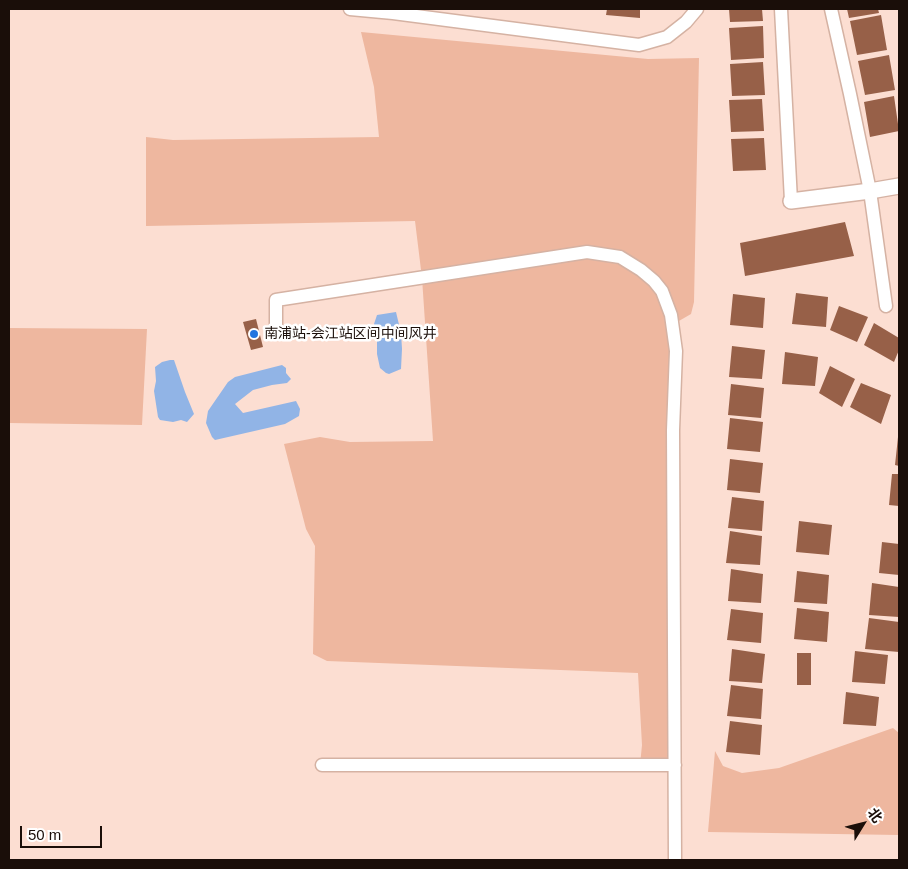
<!DOCTYPE html>
<html>
<head>
<meta charset="utf-8">
<style>
  body { margin:0 }
  #map { position:relative; width:908px; height:869px; overflow:hidden; background:#fcded2; font-family:Helvetica,"Noto Sans SC",sans-serif }
  canvas { display:block }
  .frame { position:absolute; inset:0; border:10px solid #1a0e09; pointer-events:none }
  .north { position:absolute; left:838px; top:799px; width:50px; height:50px; -webkit-text-stroke:4px #fff; paint-order:stroke; rotate:54deg; font-size:14px; font-weight:700; line-height:20px; text-align:center; color:#1a0e09 }
  .north::after { content:''; display:block; margin:auto; width:18px; height:22px; background:#1a0e09; clip-path:polygon(50% 0,100% 100%,50% 72%,0 100%) }
  .scale { position:absolute; left:20px; top:826px; width:82px; height:22px; box-sizing:border-box; border:2px solid #1a0e09; border-top:0; padding-left:6px; font-size:15px; line-height:18px; white-space:nowrap; color:#1a0e09; -webkit-text-stroke:4px #fff; paint-order:stroke }
</style>
</head>
<body>
<div id="map">
<canvas width="908" height="869"></canvas>
<div class="frame"></div>
<div class="north">北</div>
<div class="scale">50 m</div>
</div>
<script>
const g = document.querySelector('canvas').getContext('2d');
g.lineJoin = 'round';
function fill(path, color) {
  g.fillStyle = color;
  g.fill(path, 'evenodd');
}
function toPath(rows) {
  const path = new Path2D();
  for (const r of rows) {
    path.moveTo(r[0], r[1]);
    for (let i = 2; i < r.length; i += 2) path.lineTo(r[i], r[i + 1]);
  }
  return path;
}
function strokePath(path, color, width, dash) {
  g.strokeStyle = color;
  g.lineWidth = width;
  g.lineCap = dash ? 'butt' : 'round';
  g.setLineDash(dash || []);
  g.stroke(path);
}
function label(font, color, halo, rows, align = 'center') {
  g.font = font + ' Helvetica,"Noto Sans SC",sans-serif';
  g.lineWidth = 5;
  g.setLineDash([]);
  g.textBaseline = 'middle';
  g.strokeStyle = halo;
  g.fillStyle = color;
  for (const [text, x, y, turn = 0] of rows) {
    g.save();
    g.translate(x, y);
    g.rotate((+turn || 0) * Math.PI / 180);
    g.textAlign = isNaN(turn) ? turn : align;
    if (halo) g.strokeText(text, 0, 0);
    g.fillText(text, 0, 0);
    g.restore();
  }
}
const green = toPath([
  [361,32,648,59,699,58,694,302,691,314,672,325,675,765,640,765,642,745,638,673,327,661,313,654,315,546,306,529,284,444,320,437,350,442,433,441,422,278,415,221,146,226,146,137,173,140,379,137,374,87],
  [9,328,147,329,142,425,9,423],
  [893,728,899,733,899,835,708,832,715,751,723,766,742,773,779,768]
]);
const water = toPath([
  [396,312,401,333,402,349,401,369,389,374,386,373,380,368,377,354,377,338,374,324,377,315],
  [170,360,174,360,185,392,194,414,187,422,181,420,173,422,160,420,158,417,154,391,156,381,155,367,162,362],
  [282,365,286,368,286,373,291,379,287,383,272,385,253,390,235,404,243,413,296,401,300,409,299,416,285,424,215,440,212,437,206,423,208,411,228,382,235,377]
]);
const building = toPath([
  [607,9,640,9,640,18,606,15],
  [729,9,762,9,763,21,730,22],
  [847,9,878,9,879,13,849,18],
  [881,15,887,50,857,55,850,21],
  [763,26,764,58,731,60,729,28],
  [889,55,895,90,865,95,858,61],
  [763,62,765,95,732,96,730,64],
  [894,96,899,131,870,137,864,102],
  [762,99,764,131,731,132,729,100],
  [764,138,766,170,733,171,731,139],
  [845,222,854,256,745,276,740,243],
  [796,293,828,297,826,327,792,324],
  [733,294,765,298,763,328,730,325],
  [839,306,868,317,857,342,830,330],
  [256,319,263,347,251,350,243,322],
  [874,323,899,338,899,350,894,362,864,345],
  [732,346,765,350,762,379,729,377],
  [785,352,818,357,815,386,782,384],
  [830,366,855,379,842,407,819,393],
  [861,383,891,395,881,424,850,407],
  [731,384,764,388,761,418,728,415],
  [730,418,763,422,760,452,727,449],
  [898,437,899,437,899,466,895,465],
  [730,459,763,463,760,493,727,490],
  [892,474,899,474,899,506,889,505],
  [732,497,764,501,762,531,728,528],
  [799,521,832,525,829,555,796,552],
  [730,531,762,536,760,565,726,563],
  [882,542,899,544,899,575,879,573],
  [731,569,763,574,761,603,728,601],
  [797,571,829,575,827,604,794,602],
  [872,583,899,587,899,617,869,615],
  [797,608,829,612,827,642,794,639],
  [731,609,763,613,761,643,727,640],
  [869,618,899,622,899,652,865,649],
  [732,649,765,654,762,683,729,681],
  [855,651,888,655,885,684,852,682],
  [797,653,811,653,811,685,797,685],
  [731,685,763,689,761,719,727,716],
  [846,692,879,697,876,726,843,724],
  [730,721,762,725,760,755,726,752]
]);
const minor = toPath([
  [350,9,393,13,639,45,667,37,686,22,697,9],
  [781,9,791,201],
  [831,9,850,94,870,191,886,306],
  [276,328,276,300,587,252,620,257,641,270,654,281,662,291,671,315,676,351,673,430,675,860],
  [322,765,675,765]
]);
const tertiary = toPath([
  [791,201,870,191,899,186]
]);
const markers = [
  [254,334,5,"#2175e0"]
];
const poiNames = [
  ["南浦站-会江站区间中间风井",264,334]
];
fill(green, '#eeb79f');
fill(water, '#91b4e6');
fill(building, '#976048');
strokePath(minor, '#d5b2a3', 15);
strokePath(tertiary, '#d5b2a3', 18);
strokePath(minor, '#fff', 12);
strokePath(tertiary, '#fff', 15);
for (const [x, y, r, color] of markers) {
  const dot = new Path2D();
  dot.arc(x, y, r, 0, 2 * Math.PI);
  g.fillStyle = color;
  g.fill(dot);
  strokePath(dot, '#fff', 2);
}
label('14px', '#1a0e09', '#fff', poiNames, 'left');
</script>
</body>
</html>
